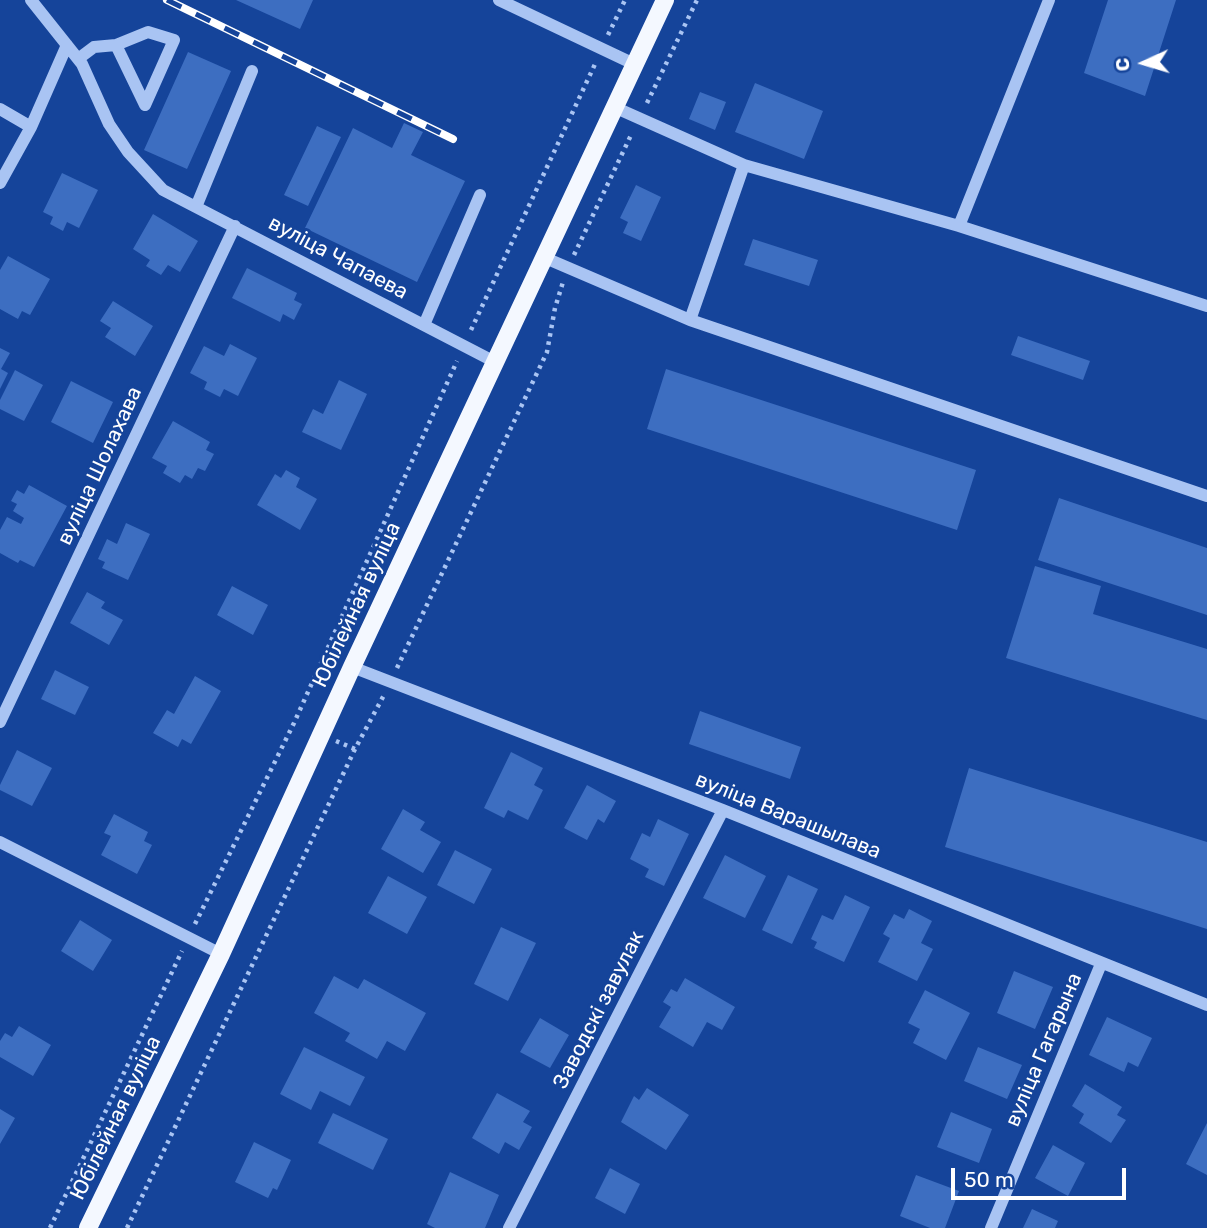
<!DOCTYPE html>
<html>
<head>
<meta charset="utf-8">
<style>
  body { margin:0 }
  #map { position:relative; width:1207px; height:1228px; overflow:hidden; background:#15449a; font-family:Rubik,sans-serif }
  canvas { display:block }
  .north { position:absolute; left:1109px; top:28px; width:70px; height:70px; -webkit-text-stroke:5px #15449a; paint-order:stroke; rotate:266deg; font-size:19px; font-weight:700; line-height:28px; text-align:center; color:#fff }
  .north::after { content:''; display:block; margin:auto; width:24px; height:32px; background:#fff; clip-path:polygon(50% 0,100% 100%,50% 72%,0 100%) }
  .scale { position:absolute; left:951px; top:1168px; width:175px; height:32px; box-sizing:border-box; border:4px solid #fff; border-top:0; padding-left:9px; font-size:21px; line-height:24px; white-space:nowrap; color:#fff; -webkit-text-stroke:5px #15449a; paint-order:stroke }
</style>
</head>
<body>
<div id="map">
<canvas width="1207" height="1228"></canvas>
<div class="north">С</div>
<div class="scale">50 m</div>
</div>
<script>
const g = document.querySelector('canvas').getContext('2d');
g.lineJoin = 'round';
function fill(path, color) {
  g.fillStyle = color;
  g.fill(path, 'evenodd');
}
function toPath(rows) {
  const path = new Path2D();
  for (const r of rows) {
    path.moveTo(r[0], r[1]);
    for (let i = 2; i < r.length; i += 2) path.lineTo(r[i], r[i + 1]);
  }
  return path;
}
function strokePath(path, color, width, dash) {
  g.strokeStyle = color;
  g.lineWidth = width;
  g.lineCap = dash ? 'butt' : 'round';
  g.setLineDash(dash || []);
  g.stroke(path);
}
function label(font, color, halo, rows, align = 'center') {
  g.font = font + ' Rubik,sans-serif';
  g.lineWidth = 6;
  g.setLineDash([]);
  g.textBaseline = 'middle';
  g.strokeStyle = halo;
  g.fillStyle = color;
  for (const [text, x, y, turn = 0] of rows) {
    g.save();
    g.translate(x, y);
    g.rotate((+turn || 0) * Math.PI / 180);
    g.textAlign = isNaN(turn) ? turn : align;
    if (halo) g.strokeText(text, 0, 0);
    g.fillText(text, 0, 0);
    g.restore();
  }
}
const building = toPath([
  [236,0,313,0,300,29],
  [1108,0,1176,0,1145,96,1084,73],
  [188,52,231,71,187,169,144,150],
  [755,83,823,111,804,159,735,132],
  [700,92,726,102,715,130,689,119],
  [404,123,423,132,411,155,465,181,417,282,305,228,353,128,392,148],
  [317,126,341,137,308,206,284,195],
  [62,173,98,190,79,228,67,222,63,231,50,224,53,217,43,212],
  [636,185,661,197,641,241,623,233,628,222,620,218],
  [153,214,198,241,180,272,168,265,161,275,146,266,150,260,133,249],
  [753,239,818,260,809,286,744,265],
  [8,256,50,279,30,315,22,311,18,319,0,309,0,270],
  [247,268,297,293,294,300,302,304,294,320,283,314,280,322,232,298],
  [113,301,153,326,135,356,105,337,111,328,100,321],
  [1018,336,1090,361,1083,380,1011,355],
  [230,344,257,358,238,396,224,389,220,397,204,389,207,382,190,373,204,346,224,356],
  [0,348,10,353,1,369,8,373,0,389],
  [666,369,976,470,957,530,647,429],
  [15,370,43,385,24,421,0,409,0,400],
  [339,380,367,394,341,450,302,432,313,409,323,414],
  [71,381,113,402,93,443,51,422],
  [173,421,210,442,206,450,214,454,205,471,198,468,192,479,185,475,180,483,163,473,167,466,152,458],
  [286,470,300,478,296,487,317,499,300,530,257,505,275,474,281,478],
  [29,485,67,506,34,567,20,560,18,563,0,553,0,530,7,517,21,524,24,518,13,511,17,504,11,501,17,490,24,494],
  [1059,498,1207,548,1207,615,1038,560],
  [126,523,150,534,128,580,102,568,105,562,98,559,107,539,117,544],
  [1035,566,1101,586,1093,614,1207,649,1207,720,1006,658],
  [232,586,268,605,253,635,217,615],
  [87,592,105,602,101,608,123,620,109,645,70,623],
  [55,670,89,687,75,715,41,699],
  [195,676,221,691,191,744,182,739,178,747,153,733,167,710,174,714],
  [700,711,801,747,790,779,689,744],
  [17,750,52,768,32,806,0,790,0,785],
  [511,752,543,768,534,785,543,790,528,820,508,810,504,818,484,808],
  [969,768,1207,842,1207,929,945,847],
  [587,785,616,801,604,823,598,819,587,840,564,828],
  [403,809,425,822,420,830,441,842,423,873,381,849],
  [114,814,148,832,144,841,152,845,137,874,101,855,111,836,104,833],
  [658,819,689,834,664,886,645,877,649,869,630,859,642,833,650,837],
  [455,850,492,869,474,904,437,885],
  [725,855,766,876,745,918,703,898],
  [788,875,818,889,792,944,762,930],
  [388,876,427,897,407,934,368,913],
  [845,895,870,907,844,962,814,948,817,942,811,939,822,915,833,920],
  [909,909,932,921,921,943,933,949,917,981,878,962,890,938,883,934,894,914,904,919],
  [80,920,112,940,93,971,61,951],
  [501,927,536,943,508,1001,474,984],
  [1014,971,1053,987,1035,1029,997,1013],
  [334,976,358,989,364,979,426,1013,405,1051,387,1041,377,1059,345,1041,350,1033,314,1013],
  [685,978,735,1007,722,1030,707,1022,693,1047,659,1027,671,1007,663,1002,671,989,677,992],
  [925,990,970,1013,946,1060,913,1043,920,1029,908,1023],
  [1107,1017,1152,1038,1138,1067,1128,1062,1124,1072,1089,1055],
  [540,1018,569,1035,550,1068,520,1052],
  [19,1026,51,1045,33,1076,0,1057,0,1041,5,1033,12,1037],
  [304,1047,365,1077,350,1106,320,1091,311,1110,280,1094],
  [978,1047,1022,1065,1007,1099,964,1081],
  [1085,1084,1122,1107,1117,1115,1126,1120,1111,1143,1079,1123,1084,1114,1072,1106],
  [647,1088,689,1115,666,1150,621,1122,634,1096,639,1100],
  [497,1093,530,1111,523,1122,532,1127,519,1150,505,1142,499,1154,472,1138],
  [0,1109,15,1118,0,1144],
  [951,1112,992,1129,979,1163,937,1147],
  [333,1113,388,1139,373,1170,318,1143],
  [1207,1123,1207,1175,1186,1164],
  [254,1142,291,1160,277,1190,273,1188,268,1198,235,1182],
  [1053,1145,1085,1163,1068,1196,1035,1178],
  [610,1168,640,1184,625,1214,595,1198],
  [450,1172,499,1195,485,1228,435,1228,427,1224],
  [916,1175,959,1191,945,1228,930,1228,900,1216],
  [1032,1209,1058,1221,1055,1228,1023,1228]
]);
const path = toPath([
  [608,35,625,0],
  [647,103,697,0],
  [574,255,632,133],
  [471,330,596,62],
  [397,668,547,352,555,308,563,282],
  [336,741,355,749],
  [195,924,294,723,457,361],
  [50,1228,182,951],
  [127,1228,355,749,384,695]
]);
const minor = toPath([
  [31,0,82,64,109,124,128,152,163,190,495,362],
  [499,0,634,64],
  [78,59,94,47,116,45,145,105,174,40,148,32,116,45],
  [614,107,744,165],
  [0,109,31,127],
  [0,183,31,127,67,45],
  [196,207,252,71],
  [959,226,1049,0],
  [543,257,690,320,1207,496],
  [690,320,744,165,959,226,1207,306],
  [424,325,480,195],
  [352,667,723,810,1207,1005],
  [0,722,235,226],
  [0,842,221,954],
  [509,1228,723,810],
  [991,1228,1101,964]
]);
const major = toPath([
  [88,1228,221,954,352,667,665,0]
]);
const rail = toPath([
  [167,0,453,139]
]);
const streetNames = [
  ["вуліца Чапаева",338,258,28],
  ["вуліца Шолахава",100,466,-65],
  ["Юбілейная вуліца",357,605,-65],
  ["вуліца Варашылава",788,816,22],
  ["Заводскі завулак",599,1010,-63],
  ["вуліца Гагарына",1044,1050,-67],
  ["Юбілейная вуліца",116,1118,-64]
];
fill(building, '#3d6ec1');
strokePath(path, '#a9c4f3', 4.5, [3.5, 5]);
strokePath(minor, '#a9c4f3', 12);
strokePath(major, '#f4f8ff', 18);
strokePath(rail, '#fff', 8);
strokePath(rail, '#15449a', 5, [16]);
label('21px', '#fff', '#15449a', streetNames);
</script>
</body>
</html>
